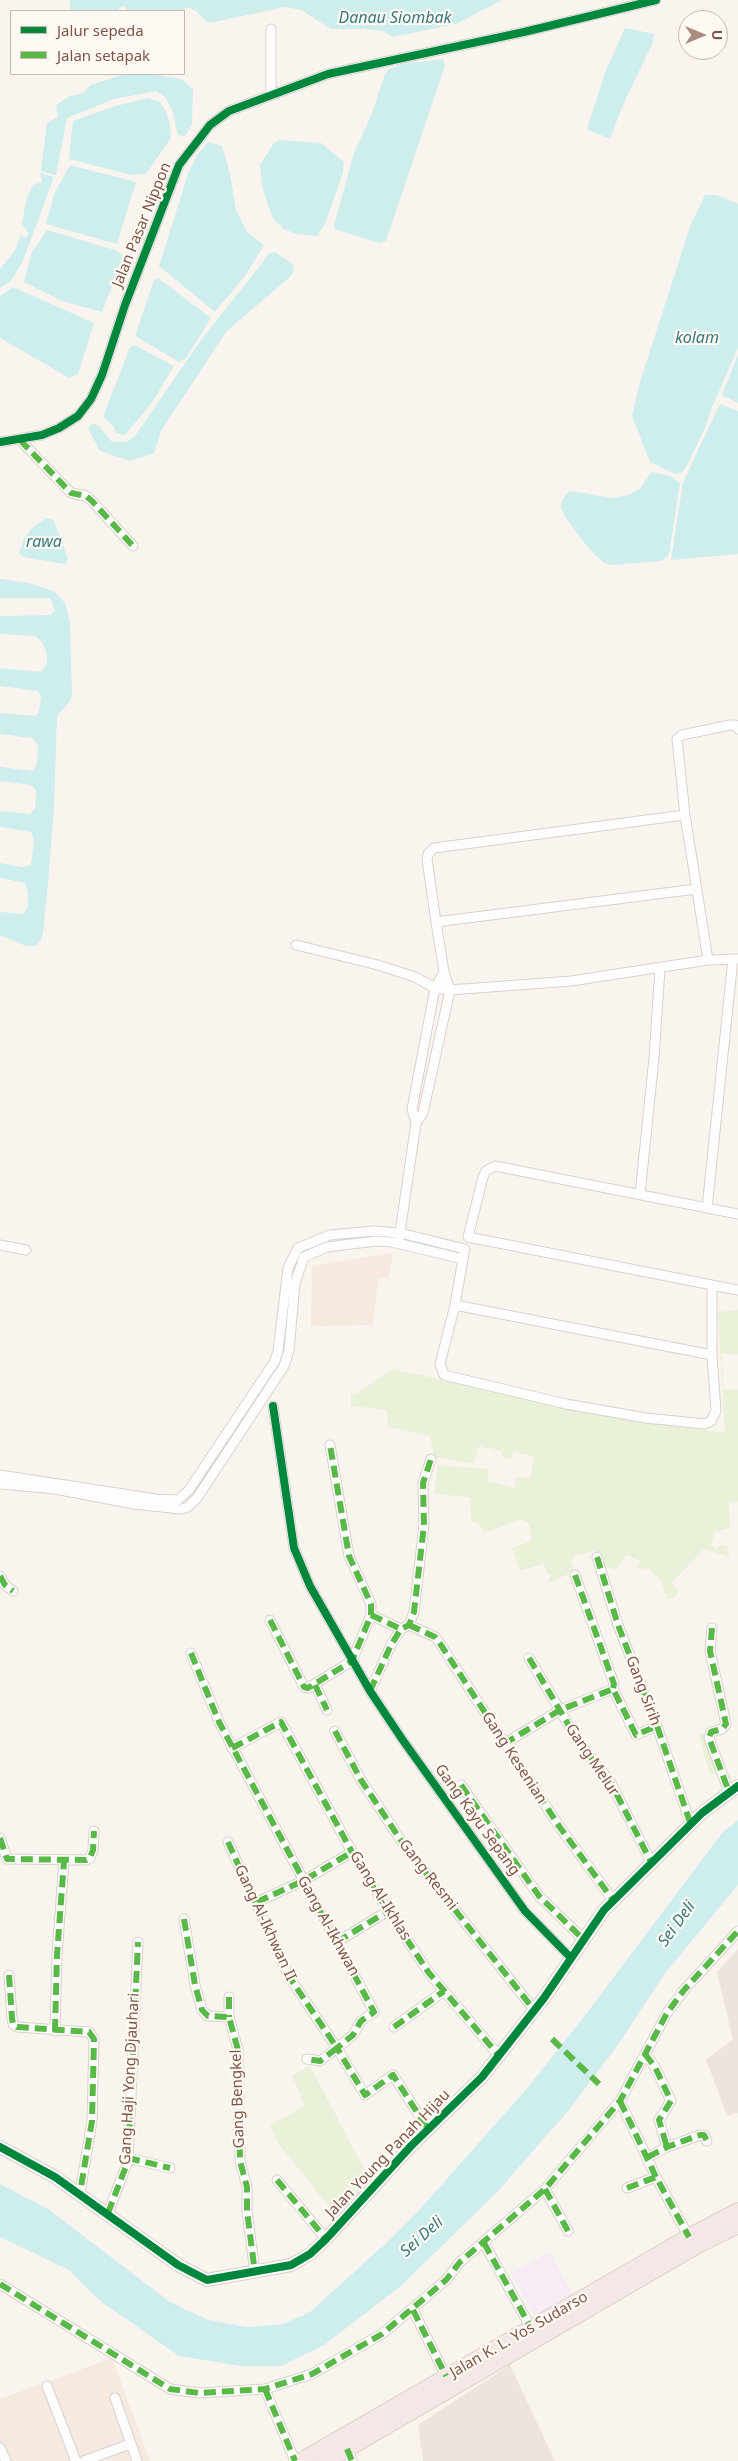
<!DOCTYPE html>
<html>
<head>
<meta charset="utf-8">
<style>
  body { margin:0 }
  #map { position:relative; width:738px; height:2461px; overflow:hidden; background:#faf4ef; font-family:"Noto Sans",sans-serif }
  canvas { display:block }
  .legend { position:absolute; left:10px; top:10px; width:175px; height:65px; box-sizing:border-box; background:#fff9f3; border:1px solid #cbb8af; margin:0; padding:6px 9px; list-style:none; font-size:15px; color:#7e5649 }
  .legend li { display:flex; align-items:center; gap:10px; height:25px }
  .legend b { width:25px; border:1px solid #cbb8af }
  .north { position:absolute; left:678px; top:10px; width:50px; height:50px; box-sizing:border-box; background:#fff9f3; border:1px solid #cbb8af; border-radius:50%; rotate:90deg; font-size:14px; font-weight:700; line-height:20px; text-align:center; color:#7e5649 }
  .north::after { content:''; display:block; margin:auto; width:18px; height:22px; background:#a98d83; clip-path:polygon(50% 0,100% 100%,50% 72%,0 100%) }
</style>
</head>
<body>
<div id="map">
<canvas width="738" height="2461"></canvas>
<ul class="legend">
<li><b style="height:6px;background:#00873e"></b>Jalur sepeda</li>
<li><b style="height:6px;background:#58b947"></b>Jalan setapak</li>
</ul>
<div class="north">U</div>
</div>
<script>
const g = document.querySelector('canvas').getContext('2d');
g.lineJoin = 'round';
function fill(path, color) {
  g.fillStyle = color;
  g.fill(path, 'evenodd');
}
function toPath(rows) {
  const path = new Path2D();
  for (const r of rows) {
    path.moveTo(r[0], r[1]);
    for (let i = 2; i < r.length; i += 2) path.lineTo(r[i], r[i + 1]);
  }
  return path;
}
function strokePath(path, color, width, dash) {
  g.strokeStyle = color;
  g.lineWidth = width;
  g.lineCap = dash ? 'butt' : 'round';
  g.setLineDash(dash || []);
  g.stroke(path);
}
function label(font, color, halo, rows, align = 'center') {
  g.font = font + ' "Noto Sans",sans-serif';
  g.lineWidth = 4.5;
  g.setLineDash([]);
  g.textBaseline = 'middle';
  g.strokeStyle = halo;
  g.fillStyle = color;
  for (const [text, x, y, turn = 0] of rows) {
    g.save();
    g.translate(x, y);
    g.rotate((+turn || 0) * Math.PI / 180);
    g.textAlign = isNaN(turn) ? turn : align;
    if (halo) g.strokeText(text, 0, 0);
    g.fillText(text, 0, 0);
    g.restore();
  }
}
const residential = toPath([
  [393,1253,389,1277,378,1278,373,1325,311,1326,312,1266],
  [112,2358,150,2461,0,2461,0,2399]
]);
const industrial = toPath([
  [738,1949,738,2113,727,2116,706,2059,733,2040,717,1972],
  [510,2365,555,2461,423,2461,418,2425]
]);
const education = toPath([
  [550,2252,574,2297,535,2318,511,2273]
]);
const green = toPath([
  [738,1310,738,1354,722,1354,723,1389,738,1390,738,1502,729,1502,730,1528,715,1532,711,1545,715,1549,721,1545,727,1546,730,1557,704,1549,671,1583,679,1590,674,1598,667,1599,661,1581,650,1569,637,1568,640,1561,626,1555,617,1569,601,1567,596,1550,574,1556,571,1561,575,1571,553,1581,547,1582,552,1575,547,1573,544,1565,545,1563,520,1571,512,1548,532,1540,529,1524,522,1519,485,1533,478,1523,471,1522,470,1497,434,1494,438,1465,488,1469,488,1481,515,1488,516,1477,530,1478,534,1456,514,1452,511,1459,503,1458,501,1451,479,1446,474,1464,434,1457,430,1436,388,1427,387,1410,351,1406,351,1394,358,1393,392,1369,622,1418,725,1433,718,1312],
  [706,1733,718,1772,710,1775,699,1735],
  [310,2066,371,2182,337,2217,278,2143,270,2125,305,2106,292,2076]
]);
const water = toPath([
  [70,0,502,0,456,24,393,37,382,31,366,29,331,29,301,10,285,7,214,22,207,22,196,11,187,7,181,11,129,11,123,6,116,11,70,11],
  [625,28,654,34,653,42,623,105,610,139,587,129,606,70],
  [443,59,445,65,386,241,379,243,335,229,334,225,354,153,371,116,385,74,389,69,402,64],
  [125,74,151,74,181,79,193,89,192,125,185,136,178,135,172,110,165,97,156,91,114,99,67,118,56,175,41,171,47,123,58,117,56,105,70,96,84,93,90,85],
  [147,98,160,102,165,110,169,120,171,138,146,174,132,175,69,159,73,121,112,107],
  [280,140,321,143,344,162,343,173,324,226,317,236,296,234,284,229,274,220,270,211,262,186,260,165,273,144],
  [208,142,222,146,230,174,236,210,247,232,264,245,245,276,215,312,159,266,188,174,197,155],
  [70,165,136,182,117,244,46,224,54,194],
  [40,173,54,177,23,261,11,281,0,288,0,269,15,250,21,235,25,238,29,234,22,224,26,200,33,185,42,182],
  [705,195,717,195,738,204,738,348,712,407,706,426,685,469,681,473,675,474,650,462,632,416,639,385,691,224],
  [47,230,115,250,124,256,102,312,62,301,24,282,31,254],
  [275,252,294,265,292,275,226,332,161,431,154,453,130,461,100,451,88,428,93,423,99,426,112,442,127,442,135,436,201,340,263,262,269,253],
  [158,278,211,318,186,358,179,362,135,336,154,280],
  [13,287,94,323,78,374,69,378,0,338,0,296],
  [134,345,174,366,153,401,125,435,116,433,114,427,103,417,130,347],
  [738,355,738,403,722,395],
  [720,404,738,411,738,554,671,560,683,482],
  [651,472,671,476,680,483,669,555,661,561,612,565,604,563,590,550,566,518,561,508,562,501,568,492,573,491,611,498,628,495,640,489],
  [46,518,53,520,56,526,68,559,65,564,24,557,19,554,24,538,33,527],
  [0,579,29,583,55,592,65,603,70,623,72,695,70,701,57,716,54,808,47,895,43,933,40,942,35,946,26,946,0,935,0,912,23,914,28,906,28,893,25,883,0,878,0,863,23,867,31,865,34,840,31,832,0,827,0,811,30,814,35,808,36,794,36,789,30,785,0,781,0,767,33,771,37,763,38,750,37,743,32,738,0,734,0,713,36,716,39,712,41,696,38,691,0,686,0,668,41,672,47,664,46,651,42,642,35,636,0,634,0,616,51,615,55,610,50,598,0,598],
  [738,1820,738,1885,666,1972,615,2049,568,2111,498,2191,402,2285,324,2345,281,2366,240,2366,179,2356,99,2300,69,2270,0,2237,0,2184,48,2209,170,2302,208,2320,247,2327,283,2324,310,2312,386,2243,422,2207,529,2086,586,2014,722,1833]
]);
const street = toPath([
  [271,29,271,94],
  [20,440,71,493,86,496,92,501,133,546],
  [0,442,42,435,59,428,78,416,91,399,102,375,125,305,179,165,210,125,229,111,328,74,524,32,656,0],
  [436,922,427,859,428,854,434,848,685,815],
  [296,945,378,965,415,977,435,988,450,990,571,981,708,960,738,959],
  [708,960,685,815,677,739,682,735,730,725,735,725,738,729],
  [416,1123,412,1109,435,988,444,972],
  [640,1194,654,1058,660,969],
  [707,1208,733,959],
  [738,1214,495,1166,486,1171,483,1177,468,1237,738,1290],
  [399,1239,416,1123,423,1113,450,990,444,972,436,922,696,889],
  [0,1245,26,1250],
  [464,1253,455,1305,712,1355],
  [455,1305,440,1364,444,1375,566,1404,646,1418,705,1424,711,1421,716,1411,712,1355,712,1286],
  [273,1406,294,1548,310,1586,370,1691,402,1739,525,1911,571,1958],
  [0,1475,156,1499,178,1500,189,1490,275,1361,278,1351,288,1268,298,1248,330,1235,374,1231,400,1233,465,1249],
  [0,1484,55,1489,134,1504,181,1509,188,1507,197,1498,284,1366,289,1350,295,1283,304,1257,327,1247,376,1241,392,1242,463,1259],
  [597,1557,618,1625,657,1726,691,1825],
  [575,1575,614,1684,613,1689],
  [0,1576,5,1585,13,1591],
  [371,1615,401,1629],
  [270,1620,304,1687,308,1688,352,1661,371,1615,371,1604,349,1556,330,1445],
  [409,1625,435,1637,439,1642,559,1826,613,1900],
  [712,1628,710,1651,726,1724,722,1729,711,1732,709,1738,729,1792],
  [191,1653,219,1722,374,2012,361,2021,353,2035,337,2048,365,2095,393,2075,428,2129],
  [529,1658,578,1741,611,1783,652,1864],
  [315,1685,327,1710],
  [370,1691,391,1645,401,1629,409,1625,414,1612,424,1525,423,1483,431,1459],
  [335,1731,361,1780,406,1848,535,2011],
  [504,1744,560,1710,613,1689,636,1735,657,1726],
  [232,1748,281,1722,352,1852,388,1911,429,1973,500,2057],
  [461,1785,539,1896,583,1939],
  [0,1838,7,1859,86,1860,90,1858,93,1850,94,1831],
  [228,1842,288,1975,337,2048,320,2061,307,2059],
  [257,1902,303,1881,352,1852],
  [184,1919,195,1985,202,2010,208,2016,229,2017,238,2050,240,2161,247,2187,247,2211,255,2273],
  [337,1942,388,1911],
  [9,1975,12,2018,13,2024,17,2027,89,2032,94,2039,92,2121,80,2193],
  [229,1997,229,2017],
  [394,2027,444,1991],
  [55,2031,57,1955,64,1861],
  [645,2054,655,2067,671,2101,659,2120,667,2147],
  [620,2101,656,2177,690,2239],
  [648,2157,667,2147,700,2135,704,2135,707,2141],
  [128,2158,170,2168],
  [277,2180,326,2239],
  [627,2188,656,2177],
  [545,2189,568,2231],
  [108,2213,128,2161,138,1942],
  [484,2243,531,2328],
  [0,2284,170,2389,199,2393,265,2389,312,2374,382,2334,446,2280,460,2262,545,2189,620,2101,667,2013,684,1990,738,1931],
  [413,2310,446,2376],
  [47,2386,76,2461],
  [265,2389,295,2461],
  [115,2398,137,2461],
  [0,2448,6,2461],
  [347,2449,352,2461],
  [84,2461,130,2444]
]);
const secondary = toPath([
  [0,2147,55,2177,178,2265,207,2280,291,2265,310,2254,326,2239,411,2146,482,2077,544,1998,604,1910,702,1813,738,1786]
]);
const highway = toPath([
  [301,2461,689,2237,738,2211],
  [326,2461,694,2247,738,2225]
]);
const quiet = toPath([
  [20,440,71,493,86,496,92,501,133,546],
  [597,1557,618,1625,657,1726,691,1825],
  [575,1575,614,1684,613,1689],
  [0,1576,5,1585,13,1591],
  [371,1615,401,1629],
  [270,1620,304,1687,308,1688,352,1661,371,1615,371,1604,349,1556,330,1445],
  [409,1625,435,1637,439,1642,559,1826,613,1900],
  [712,1628,710,1651,726,1724,722,1729,711,1732,709,1738,729,1792],
  [191,1653,219,1722,374,2012,361,2021,353,2035,337,2048,365,2095,393,2075,428,2129],
  [529,1658,578,1741,611,1783,652,1864],
  [315,1685,327,1710],
  [370,1691,391,1645,401,1629,409,1625,414,1612,424,1525,423,1483,431,1459],
  [335,1731,361,1780,406,1848,535,2011],
  [504,1744,560,1710,613,1689,636,1735,657,1726],
  [232,1748,281,1722,352,1852,388,1911,429,1973,500,2057],
  [461,1785,539,1896,583,1939],
  [0,1838,7,1859,86,1860,90,1858,93,1850,94,1831],
  [228,1842,288,1975,337,2048,320,2061,307,2059],
  [257,1902,303,1881,352,1852],
  [184,1919,195,1985,202,2010,208,2016,229,2017,238,2050,240,2161,247,2187,247,2211,255,2273],
  [337,1942,388,1911],
  [9,1975,12,2018,13,2024,17,2027,89,2032,94,2039,92,2121,80,2193],
  [229,1997,229,2017],
  [394,2027,444,1991],
  [55,2031,57,1955,64,1861],
  [552,2039,599,2084],
  [645,2054,655,2067,671,2101,659,2120,667,2147],
  [620,2101,656,2177,689,2237],
  [648,2157,667,2147,700,2135,704,2135,707,2141],
  [128,2158,170,2168],
  [277,2180,326,2239],
  [627,2188,656,2177],
  [545,2189,568,2231],
  [108,2213,128,2161,138,1942],
  [484,2243,531,2328],
  [0,2284,170,2389,199,2393,265,2389,312,2374,382,2334,446,2280,460,2262,545,2189,620,2101,667,2013,684,1990,738,1931],
  [413,2310,446,2376],
  [265,2389,295,2461],
  [347,2449,352,2461]
]);
const cycleway = toPath([
  [0,442,42,435,59,428,78,416,91,399,102,375,125,305,179,165,210,125,229,111,328,74,524,32,656,0],
  [273,1406,294,1548,310,1586,370,1691,402,1739,525,1911,571,1958],
  [0,2147,55,2177,178,2265,207,2280,291,2265,310,2254,326,2239,411,2146,482,2077,544,1998,604,1910,702,1813,738,1786]
]);
const streetNames = [
  ["Jalan Pasar Nippon",142,225,-68],
  ["Gang Sirih",643,1691,69],
  ["Gang Kesenian",514,1758,57],
  ["Gang Melur",592,1760,56],
  ["Gang Kayu Sepang",477,1820,54],
  ["Gang Resmi",428,1875,52],
  ["Gang Al-Ikhlas",380,1896,58],
  ["Gang Al-Ikhwan II",265,1923,65],
  ["Gang Al-Ikhwan",328,1926,61],
  ["Gang Haji Yong Djauhari",130,2079,-87],
  ["Gang Bengkel",238,2099,-92],
  ["Jalan Young Panah Hijau",388,2154,-46],
  ["Jalan K. L. Yos Sudarso",519,2335,-30]
];
const waterNames = [
  ["Danau Siombak",395,18],
  ["kolam",697,338],
  ["rawa",44,542],
  ["Sei Deli",677,1924,-54],
  ["Sei Deli",422,2237,-42]
];
fill(residential, '#f6e9df');
fill(industrial, '#ede4de');
fill(education, '#f5ecf6');
fill(green, '#e9f1d8');
fill(water, '#ceeded');
strokePath(street, '#dad1cd', 11);
strokePath(secondary, '#dacfca', 14);
strokePath(highway, '#dccfca', 18);
strokePath(street, '#fefdfd', 9);
strokePath(secondary, '#fefdfd', 12);
strokePath(highway, '#f3e8e6', 16);
strokePath(quiet, '#58b947', 6, [12, 6]);
strokePath(cycleway, '#00873e', 8);
label('15px', '#7e5649', '#fff9f3', streetNames);
label('italic 16px', '#37797d', '#fff9f3', waterNames);
</script>
</body>
</html>
